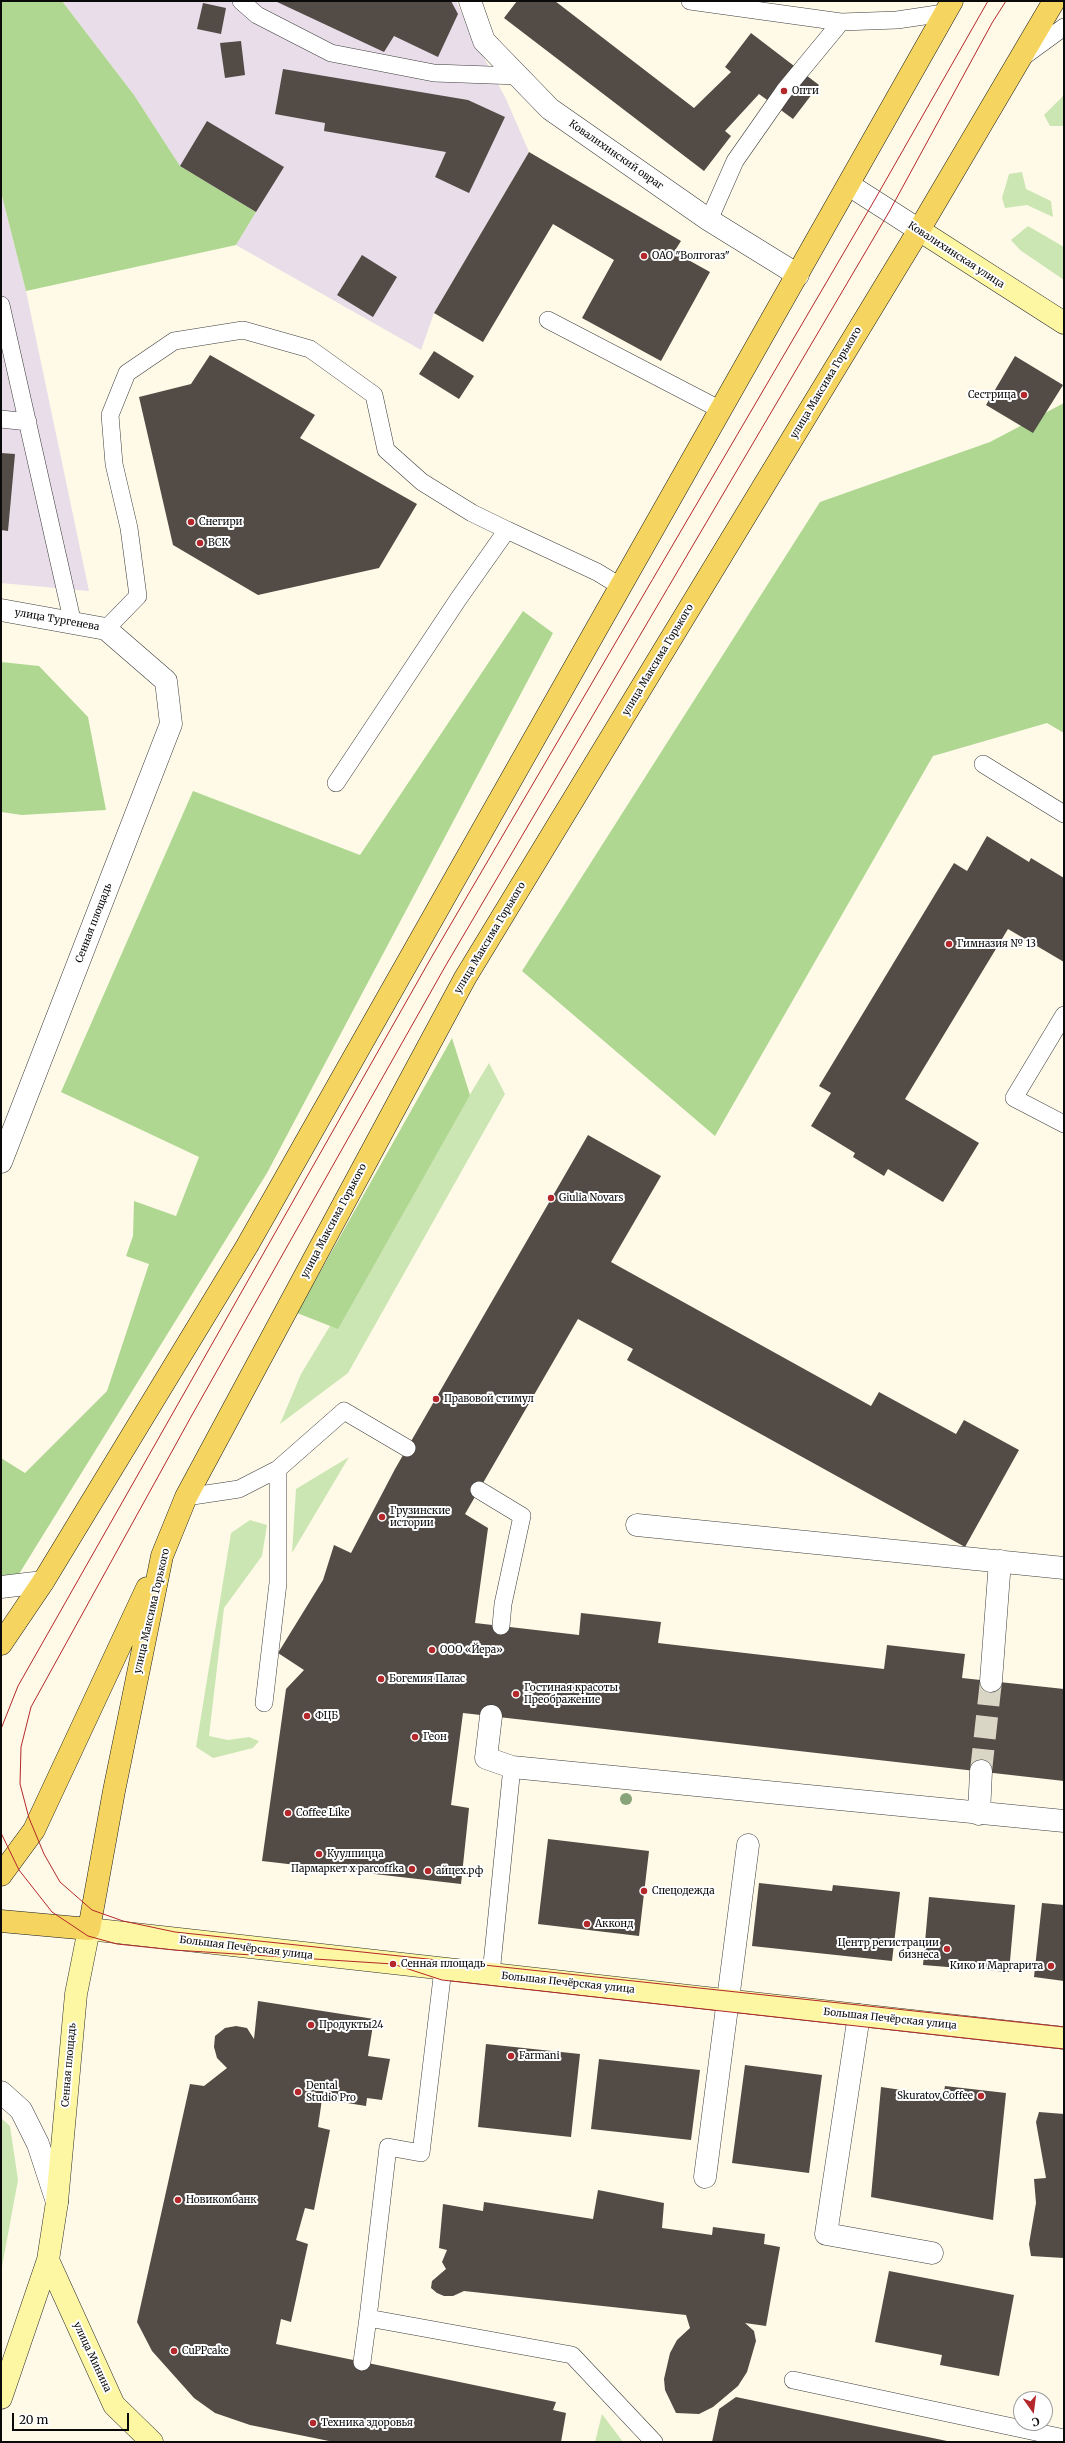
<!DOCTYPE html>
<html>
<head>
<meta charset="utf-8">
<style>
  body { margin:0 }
  #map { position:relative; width:1065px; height:2443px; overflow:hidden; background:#fefae7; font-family:Merriweather,serif }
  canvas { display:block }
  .frame { position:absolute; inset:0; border:2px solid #0a0a0a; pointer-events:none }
  .north { position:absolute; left:1013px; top:2391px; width:40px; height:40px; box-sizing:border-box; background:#fff; border:1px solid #9d9d9d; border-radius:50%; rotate:166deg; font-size:11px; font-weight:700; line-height:16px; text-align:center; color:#0a0a0a }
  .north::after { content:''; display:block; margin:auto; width:14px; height:18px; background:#b4272a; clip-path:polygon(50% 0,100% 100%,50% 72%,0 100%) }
  .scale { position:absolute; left:12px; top:2413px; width:117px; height:18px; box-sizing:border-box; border:2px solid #0a0a0a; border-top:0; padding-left:5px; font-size:12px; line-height:14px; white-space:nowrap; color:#0a0a0a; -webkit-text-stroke:3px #fff; paint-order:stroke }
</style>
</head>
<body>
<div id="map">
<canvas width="1065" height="2443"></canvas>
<div class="frame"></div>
<div class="north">С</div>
<div class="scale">20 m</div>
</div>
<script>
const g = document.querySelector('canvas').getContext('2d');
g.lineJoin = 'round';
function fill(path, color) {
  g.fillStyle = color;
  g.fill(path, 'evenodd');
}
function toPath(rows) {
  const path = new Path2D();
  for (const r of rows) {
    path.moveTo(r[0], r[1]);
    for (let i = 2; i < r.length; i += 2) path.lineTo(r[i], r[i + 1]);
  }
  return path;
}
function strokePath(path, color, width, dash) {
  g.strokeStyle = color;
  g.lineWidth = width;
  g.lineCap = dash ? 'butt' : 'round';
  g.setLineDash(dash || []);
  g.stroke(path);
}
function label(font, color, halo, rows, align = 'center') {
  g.font = font + ' Merriweather,serif';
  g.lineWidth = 4;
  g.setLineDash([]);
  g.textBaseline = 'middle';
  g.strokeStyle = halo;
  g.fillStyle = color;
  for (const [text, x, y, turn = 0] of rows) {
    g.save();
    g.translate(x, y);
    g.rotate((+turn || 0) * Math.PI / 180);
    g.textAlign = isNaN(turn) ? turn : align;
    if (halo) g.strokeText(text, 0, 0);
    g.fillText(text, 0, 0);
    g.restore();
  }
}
const industrial = toPath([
  [62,1,456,1,476,43,506,99,529,152,434,313,421,350,236,245,256,212,180,166,134,95],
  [1,192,26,291,89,591,1,583]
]);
const green = toPath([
  [1064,95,1064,126,1050,126,1044,115],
  [1022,172,1026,189,1051,201,1053,217,1027,205,1005,208,1002,198,1009,174],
  [1028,226,1064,247,1064,280,1020,250,1011,240],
  [489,1063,505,1094,348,1373,280,1424,301,1374],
  [349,1457,292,1553,296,1489],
  [250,1520,267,1525,262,1556,224,1608,209,1736,228,1740,249,1737,259,1741,253,1748,213,1758,196,1747,231,1533],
  [1,2118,10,2126,18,2180,1,2272],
  [602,2414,623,2442,595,2442]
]);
const forest = toPath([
  [1,1,62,1,134,95,180,166,256,212,236,245,26,291,1,192],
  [1064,403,1064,733,1047,723,933,756,715,1136,522,971,820,502,990,442],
  [523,611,553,633,267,1173,6,1595,1,1592,1,1458,25,1473,107,1391,149,1264,126,1256,133,1236,134,1201,176,1216,199,1157,61,1092,193,791,360,855],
  [1,662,39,666,88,717,106,810,22,815,1,812],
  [452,1038,470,1095,338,1329,297,1313]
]);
const building = toPath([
  [275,1,451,1,458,14,438,57,394,36,384,52],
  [517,1,555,1,694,108,731,72,725,67,751,33,819,85,793,119,759,94,725,131,731,136,704,171,504,18],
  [203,3,226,8,221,34,197,29],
  [241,41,245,75,225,78,220,43],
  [283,69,468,100,505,117,469,193,435,177,446,152,324,131,325,123,275,114],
  [207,121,284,167,256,212,180,166],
  [529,152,681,241,674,252,710,272,661,361,582,318,614,260,553,224,483,342,434,313],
  [362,255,397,277,373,317,337,295],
  [434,351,474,376,459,399,419,374],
  [210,355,315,415,300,438,417,504,379,568,258,595,173,545,139,397,191,384],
  [1015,356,1063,385,1033,433,986,405],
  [1,453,15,454,8,531,1,530],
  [987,836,1029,862,1031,858,1064,878,1064,962,1008,929,905,1099,979,1143,943,1202,888,1169,884,1176,853,1157,855,1153,811,1126,831,1093,819,1086,954,863,967,871],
  [588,1135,661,1176,611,1262,871,1406,879,1392,956,1434,964,1420,1019,1450,965,1547,627,1360,633,1349,578,1319,465,1514,488,1528,475,1623,579,1635,581,1613,661,1622,658,1643,884,1669,887,1645,965,1654,962,1678,1064,1689,1064,1781,463,1713,451,1805,469,1808,461,1884,262,1861,286,1689,304,1670,278,1653,323,1580,334,1545,351,1553,395,1469],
  [548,1839,649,1851,639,1936,538,1924],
  [759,1883,832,1891,833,1885,900,1892,892,1961,752,1946],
  [929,1897,1015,1905,1009,1972,923,1965],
  [1042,1903,1064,1905,1064,1981,1034,1977],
  [258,2001,374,2019,368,2056,390,2059,382,2100,367,2098,366,2106,322,2099,318,2127,330,2130,314,2210,305,2208,296,2240,308,2244,291,2322,281,2319,276,2344,556,2402,553,2410,566,2413,561,2442,334,2442,250,2425,215,2413,194,2398,152,2351,137,2322,190,2084,204,2086,227,2068,217,2058,214,2047,215,2036,225,2028,236,2026,247,2028,254,2039],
  [486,2044,580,2054,571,2137,478,2127],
  [599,2059,700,2070,691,2140,591,2129],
  [745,2065,822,2075,809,2173,732,2163],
  [945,2086,1006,2093,993,2220,871,2197,881,2087,943,2096],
  [1039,2112,1064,2114,1064,2258,1031,2256,1029,2244,1036,2203,1034,2179,1046,2178,1036,2122],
  [598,2190,664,2203,662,2228,712,2235,713,2227,765,2234,764,2244,780,2247,766,2326,745,2323,754,2331,756,2341,747,2372,738,2386,713,2407,699,2414,676,2413,665,2390,664,2379,670,2353,677,2340,690,2328,686,2315,464,2291,453,2296,444,2296,437,2293,431,2288,432,2281,446,2269,442,2262,447,2250,439,2248,443,2204,483,2211,484,2202,593,2219],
  [889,2271,1014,2295,999,2376,940,2365,942,2355,875,2342],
  [736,2397,947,2441,947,2442,712,2442,719,2409]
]);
const streetTunnel = toPath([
  [981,1771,991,1681]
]);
const lane = toPath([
  [241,1,257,15,331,53,434,73,518,76],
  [690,1,841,22],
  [1023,57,1064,27],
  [709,220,735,161,784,91,841,22,897,20,944,13],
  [1,305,73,624],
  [548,320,721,410],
  [1,419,28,422],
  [106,629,138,596,129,528,114,464,110,415,127,373,174,341,243,330,310,349,374,395,386,450,422,482,472,513,507,530],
  [983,764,1064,814],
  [336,783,459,598,507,530,597,572,620,586],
  [1064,1015,1014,1098,1064,1124],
  [479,1490,522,1516,503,1604,501,1626],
  [186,1497,239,1489,278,1469,344,1411,407,1448],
  [264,1703,278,1583,278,1469],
  [443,1969,421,2153,388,2147,368,2318,572,2355,654,2442],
  [491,1974,512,1767],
  [362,2362,368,2318],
  [793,2380,1064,2438]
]);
const street = toPath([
  [470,1,484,41,550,109,709,220,798,275],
  [849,185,919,230],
  [1,610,106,629,166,681,171,724,1,1162],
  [637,1525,1064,1568],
  [1,1587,43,1582],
  [991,1681,1000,1561],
  [491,1716,486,1758,512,1767,1064,1821],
  [979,1814,981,1771],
  [859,2015,826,2234,932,2253],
  [1,2092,21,2110,38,2144,57,2202],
  [705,2177,748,1845]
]);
const secondary = toPath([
  [919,230,1064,323],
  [48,2260,114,2405,152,2442],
  [1,2398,48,2260,57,2202,76,1994,89,1929,1064,2038]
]);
const primary = toPath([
  [1,1644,43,1582,247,1246,952,1],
  [1,1875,34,1830,147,1588],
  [1,1921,89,1929,114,1791,162,1556,186,1497,465,978,919,230,1054,1]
]);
const tram = toPath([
  [1006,1,992,23,889,212,446,965,192,1415,31,1707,21,1747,20,1784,29,1818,44,1854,60,1882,92,1910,123,1921,175,1932,1064,2027],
  [1,1729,18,1686,431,958,874,201,988,1],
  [1,1833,19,1870,52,1912,88,1936,117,1944,174,1950,393,1964,442,1980,1064,2049]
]);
const trees = [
  [626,1799]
];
const markers = [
  [784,91,4,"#b4272a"],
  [644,256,4,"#b4272a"],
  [1024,395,4,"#b4272a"],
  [191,522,4,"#b4272a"],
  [200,543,4,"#b4272a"],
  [949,944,4,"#b4272a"],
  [551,1198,4,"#b4272a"],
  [436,1399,4,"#b4272a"],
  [382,1517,4,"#b4272a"],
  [432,1650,4,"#b4272a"],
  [381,1679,4,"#b4272a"],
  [516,1694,4,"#b4272a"],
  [307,1716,4,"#b4272a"],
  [415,1737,4,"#b4272a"],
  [288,1813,4,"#b4272a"],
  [319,1854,4,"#b4272a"],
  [412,1869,4,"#b4272a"],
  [428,1871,4,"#b4272a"],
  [644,1891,4,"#b4272a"],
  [587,1924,4,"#b4272a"],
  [947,1949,4,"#b4272a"],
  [393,1964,4,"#b4272a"],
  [1051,1966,4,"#b4272a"],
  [311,2025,4,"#b4272a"],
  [511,2056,4,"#b4272a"],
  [298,2092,4,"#b4272a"],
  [981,2096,4,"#b4272a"],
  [178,2200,4,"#b4272a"],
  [174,2351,4,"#b4272a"],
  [313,2423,4,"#b4272a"]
];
const poiNames = [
  ["Опти",792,91],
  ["ОАО \"Волгогаз\"",652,256],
  ["Сестрица",1016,395,"right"],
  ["Снегири",199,522],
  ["ВСК",208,543],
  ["Гимназия № 13",957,944],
  ["Giulia Novars",559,1198],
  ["Правовой стимул",444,1399],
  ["Грузинские",390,1511],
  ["истории",390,1523],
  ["ООО «Йера»",440,1650],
  ["Богемия Палас",389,1679],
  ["Гостиная красоты",524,1688],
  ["Преображение",524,1700],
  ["ФЦБ",315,1716],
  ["Геон",423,1737],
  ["Coffee Like",296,1813],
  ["Куулпицца",327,1854],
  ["Пармаркет х parcoffka",404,1869,"right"],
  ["айцех.рф",436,1871],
  ["Спецодежда",652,1891],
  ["Акконд",595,1924],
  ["Центр регистрации",939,1943,"right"],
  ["бизнеса",939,1955,"right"],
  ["Сенная площадь",401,1964],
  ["Кико и Маргарита",1043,1966,"right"],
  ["Продукты24",319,2025],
  ["Farmani",519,2056],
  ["Dental",306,2086],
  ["Studio Pro",306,2098],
  ["Skuratov Coffee",973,2096,"right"],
  ["Новикомбанк",186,2200],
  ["CuPPcake",182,2351],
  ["Техника здоровья",321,2423]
];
const streetNames = [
  ["Ковалихинский овраг",616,155,35],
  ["Ковалихинская улица",956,255,33],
  ["улица Максима Горького",826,383,-59],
  ["улица Тургенева",57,620,10],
  ["улица Максима Горького",658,660,-59],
  ["Сенная площадь",94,923,-69],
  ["улица Максима Горького",490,938,-59],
  ["улица Максима Горького",334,1221,-62],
  ["улица Максима Горького",152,1611,-77],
  ["Большая Печёрская улица",246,1948,7],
  ["Большая Печёрская улица",568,1983,6],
  ["Большая Печёрская улица",890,2019,6],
  ["Сенная площадь",69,2065,-85],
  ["улица Минина",92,2357,65]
];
fill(industrial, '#e8dde9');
fill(green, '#cce6b3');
fill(forest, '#afd792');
fill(building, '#524b46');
strokePath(streetTunnel, '#d9d6c6', 22, [22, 11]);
strokePath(lane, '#3d3d3d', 18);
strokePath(street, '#3d3d3d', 23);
strokePath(secondary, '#2c2c2c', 23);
strokePath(primary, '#1b1b1b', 23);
strokePath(lane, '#fff', 17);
strokePath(street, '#fff', 22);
strokePath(secondary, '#fdf6a3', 22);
strokePath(primary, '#f5d560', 22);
strokePath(tram, '#b4272a', 1);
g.fillStyle = '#89a478';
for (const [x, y] of trees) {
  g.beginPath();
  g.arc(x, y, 6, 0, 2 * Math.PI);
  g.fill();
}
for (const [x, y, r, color] of markers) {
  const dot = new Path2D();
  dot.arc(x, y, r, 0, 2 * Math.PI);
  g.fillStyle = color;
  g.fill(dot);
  strokePath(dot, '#fff', 1.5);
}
label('10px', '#0a0a0a', '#fff', poiNames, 'left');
label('10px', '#0a0a0a', '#fff', streetNames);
</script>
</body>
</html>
